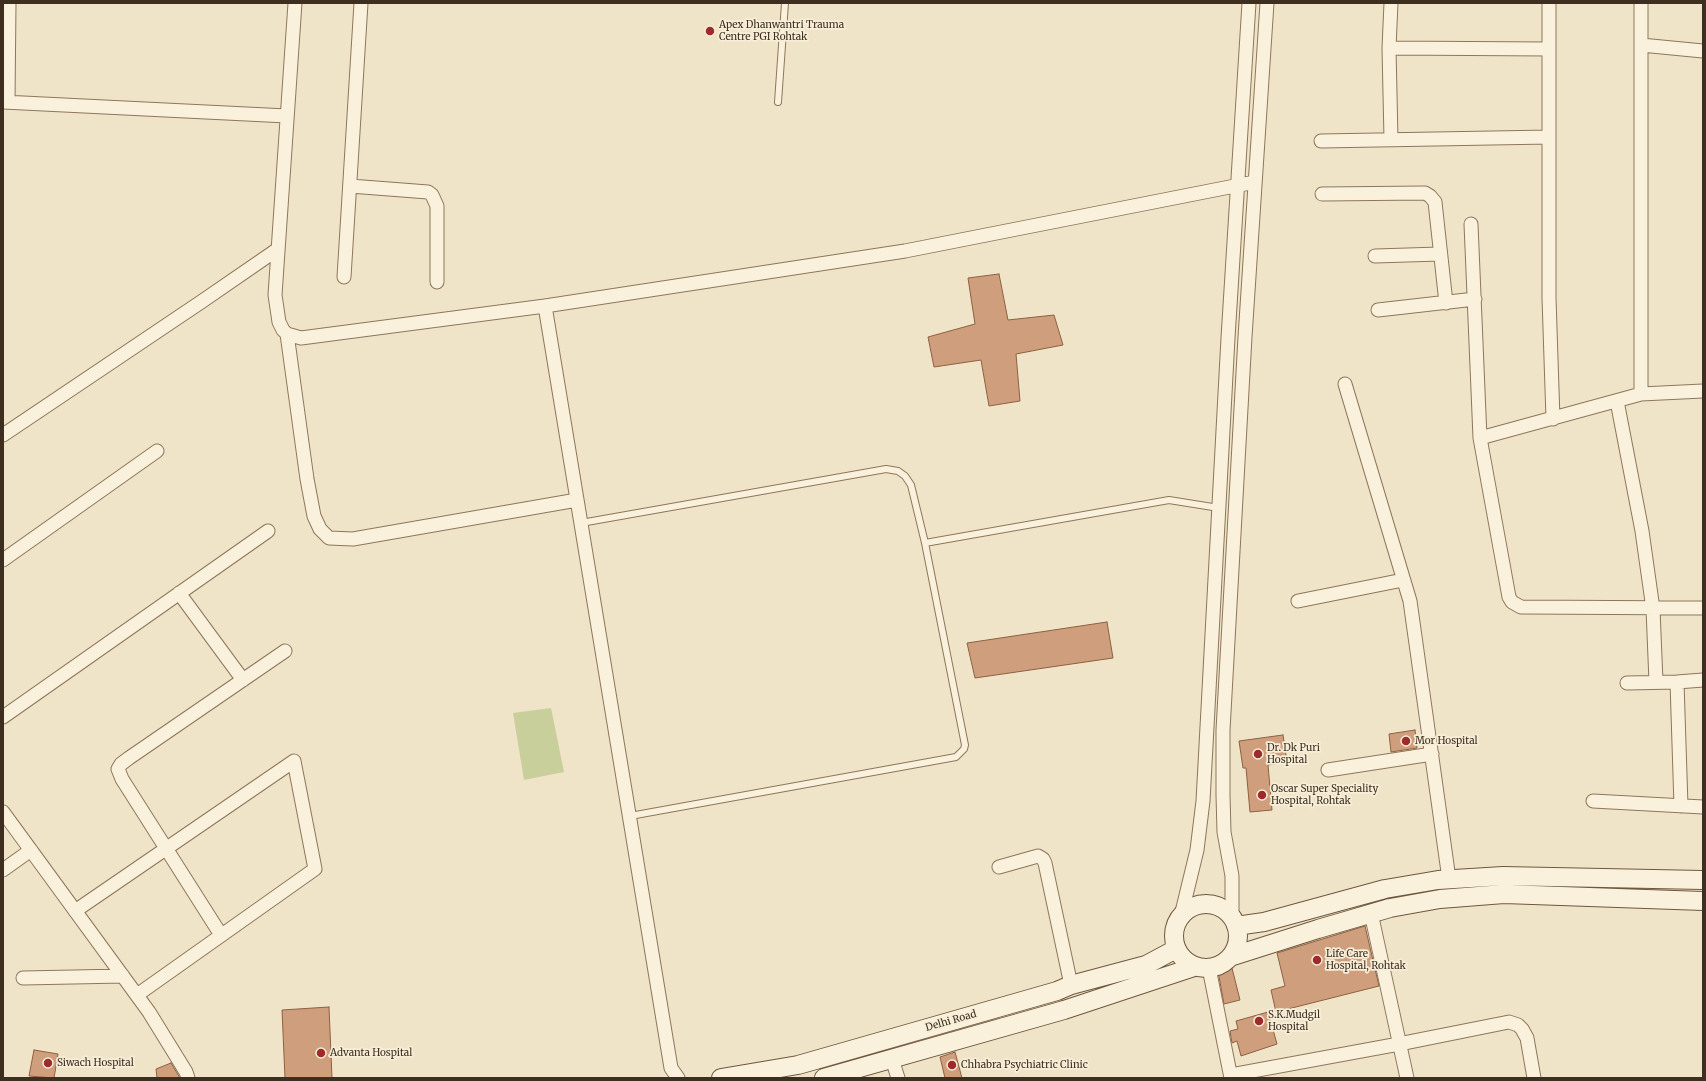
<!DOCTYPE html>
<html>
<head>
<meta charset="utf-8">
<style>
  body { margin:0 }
  #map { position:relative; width:1706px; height:1081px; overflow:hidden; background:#f0e4c8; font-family:Merriweather,serif }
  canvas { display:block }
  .frame { position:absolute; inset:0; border:4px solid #3d2e20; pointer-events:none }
</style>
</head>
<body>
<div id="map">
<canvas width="1706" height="1081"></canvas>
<div class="frame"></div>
</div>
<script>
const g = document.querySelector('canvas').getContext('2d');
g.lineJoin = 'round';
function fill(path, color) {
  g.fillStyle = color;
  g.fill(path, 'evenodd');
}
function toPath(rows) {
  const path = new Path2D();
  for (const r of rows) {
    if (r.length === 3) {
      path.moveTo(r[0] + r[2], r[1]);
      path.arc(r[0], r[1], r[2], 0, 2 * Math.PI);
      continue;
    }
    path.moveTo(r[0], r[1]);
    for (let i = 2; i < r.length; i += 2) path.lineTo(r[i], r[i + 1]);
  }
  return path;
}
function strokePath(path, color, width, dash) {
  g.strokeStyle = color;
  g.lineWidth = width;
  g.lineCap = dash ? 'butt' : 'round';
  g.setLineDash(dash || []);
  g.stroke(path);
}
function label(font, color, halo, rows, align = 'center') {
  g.font = font + ' Merriweather,serif';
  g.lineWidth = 3.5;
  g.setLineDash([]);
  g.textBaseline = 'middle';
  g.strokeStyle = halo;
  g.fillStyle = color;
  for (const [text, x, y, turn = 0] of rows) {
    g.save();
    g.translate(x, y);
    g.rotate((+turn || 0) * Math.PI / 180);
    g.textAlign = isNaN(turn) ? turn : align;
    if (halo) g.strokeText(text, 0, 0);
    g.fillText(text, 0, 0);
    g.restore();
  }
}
const green = toPath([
  [551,708,564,772,524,780,513,713]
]);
const building = toPath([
  [999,274,1008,320,1054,315,1063,345,1016,354,1020,401,989,406,981,360,934,367,928,337,975,324,968,278,999,274],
  [1107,622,1113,658,975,678,967,643,1107,622],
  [1415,730,1417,748,1391,752,1389,734,1415,730],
  [1283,735,1287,762,1268,765,1272,810,1250,812,1246,768,1243,768,1239,741,1283,735],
  [1365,926,1379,986,1276,1012,1271,990,1285,986,1277,953,1365,926],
  [1232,968,1240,1000,1224,1004,1218,971,1232,968],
  [329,1007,332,1078,285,1078,282,1010,329,1007],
  [1268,1012,1277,1044,1241,1056,1237,1041,1232,1043,1230,1031,1238,1029,1236,1021,1268,1012],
  [34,1050,58,1054,54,1078,29,1076,34,1050],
  [955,1052,962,1078,945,1078,940,1057,955,1052],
  [171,1063,180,1078,157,1078,156,1069,171,1063]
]);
const service = toPath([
  [778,102,785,3],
  [581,523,886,469,898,471,905,476,911,485,925,543,965,745,964,749,956,757,630,816],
  [925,543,1169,500,1219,508]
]);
const minor = toPath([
  [295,3,275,295,279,322,283,330,287,334,301,338,545,306,905,251,1255,182],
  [1549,3,1549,298,1553,419],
  [1641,3,1641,394],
  [1641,45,1703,51],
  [1389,48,1549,49],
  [3,102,287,116],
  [8,102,9,3],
  [1391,139,1389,48,1391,3],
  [1321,141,1549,137],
  [350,186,428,192,432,195,437,206,437,282],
  [1322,194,1425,193,1430,196,1435,202,1446,303],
  [1471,224,1480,438,1509,597,1512,602,1521,607,1703,608],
  [1375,256,1440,254],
  [344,277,361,3],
  [545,306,671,1068,678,1078],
  [1378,310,1475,299],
  [287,334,307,479,314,516,320,529,329,538,353,539,577,500],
  [1345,384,1410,601,1449,879],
  [1617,401,1642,531,1653,609,1656,682],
  [3,435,201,302,278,249],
  [1480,438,1641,394,1703,391],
  [3,560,157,451],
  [179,593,243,680],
  [1298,601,1403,580],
  [1677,682,1681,806],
  [1627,683,1677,682,1703,680],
  [3,717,268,531],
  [1328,770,1432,754],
  [1593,801,1703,807],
  [3,812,149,1012,186,1072,188,1078],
  [999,867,1038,856,1043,859,1045,863,1071,985],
  [3,870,31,850],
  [75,911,294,761,315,869,137,995],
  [1371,913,1407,1078],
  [1181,916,1197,850,1203,801,1228,338,1249,3],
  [1232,918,1232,876,1224,832,1223,795,1223,730,1245,337,1267,3],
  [221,935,122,779,118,769,121,764,129,758,285,651],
  [1209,968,1231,1078],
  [23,978,123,976],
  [892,1059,898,1078],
  [1231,1075,1399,1044,1509,1022,1518,1025,1522,1029,1527,1038,1534,1078]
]);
const secondary = toPath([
  [1206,936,32],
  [1236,926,1264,922,1385,889,1438,880,1503,876,1703,880],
  [1230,957,1318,929,1390,908,1440,899,1504,894,1703,901],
  [721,1078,798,1065,1057,991,1071,985,1146,965,1176,949],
  [824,1078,1064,1010,1194,967]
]);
const markers = [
  [710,31,5,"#9e2a2b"],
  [1406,741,5,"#9e2a2b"],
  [1258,754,5,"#9e2a2b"],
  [1262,795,5,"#9e2a2b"],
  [1317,960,5,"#9e2a2b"],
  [1259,1021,5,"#9e2a2b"],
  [321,1053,5,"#9e2a2b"],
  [48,1063,5,"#9e2a2b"],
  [952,1065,5,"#9e2a2b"]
];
const poiNames = [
  ["Apex Dhanwantri Trauma",719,25],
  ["Centre PGI Rohtak",719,37],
  ["Mor Hospital",1415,741],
  ["Dr. Dk Puri",1267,748],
  ["Hospital",1267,760],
  ["Oscar Super Speciality",1271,789],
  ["Hospital, Rohtak",1271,801],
  ["Life Care",1326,954],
  ["Hospital, Rohtak",1326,966],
  ["S.K.Mudgil",1268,1015],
  ["Hospital",1268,1027],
  ["Advanta Hospital",330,1053],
  ["Siwach Hospital",57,1063],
  ["Chhabra Psychiatric Clinic",961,1065]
];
const streetNames = [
  ["Delhi Road",951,1021,-16]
];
fill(green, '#c9cf9b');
fill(building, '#cf9f7d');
strokePath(building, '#8d5f41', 1);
strokePath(service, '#8d765c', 8);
strokePath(minor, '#8d765c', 15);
strokePath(secondary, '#6f573f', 20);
strokePath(service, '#faf1dc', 6);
strokePath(minor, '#faf1dc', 13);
strokePath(secondary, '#faf1dc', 18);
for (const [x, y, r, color] of markers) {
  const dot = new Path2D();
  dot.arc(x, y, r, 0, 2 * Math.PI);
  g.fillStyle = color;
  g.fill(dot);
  strokePath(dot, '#f7eed8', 1.5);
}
label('10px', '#3d2e20', '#f7eed8', poiNames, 'left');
label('10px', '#3d2e20', '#f7eed8', streetNames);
</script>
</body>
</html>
